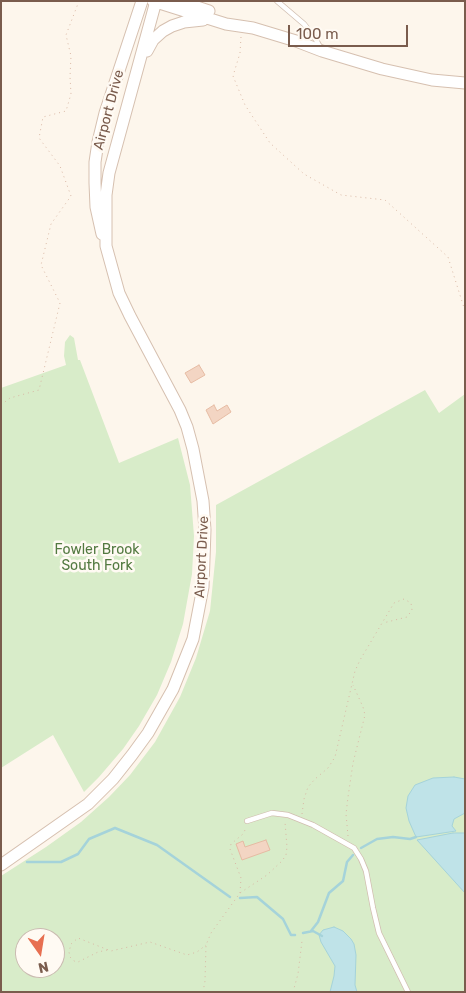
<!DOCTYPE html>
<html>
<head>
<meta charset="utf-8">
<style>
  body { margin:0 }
  #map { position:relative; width:466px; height:993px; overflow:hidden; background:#fdf6ec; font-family:Rubik,sans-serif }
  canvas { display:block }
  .frame { position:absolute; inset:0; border:2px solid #7a5c4d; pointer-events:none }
  .north { position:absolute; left:15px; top:928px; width:50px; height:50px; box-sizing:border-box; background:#fffaf3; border:1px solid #cabbb1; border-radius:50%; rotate:167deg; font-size:14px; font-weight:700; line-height:20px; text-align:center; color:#7a5c4d }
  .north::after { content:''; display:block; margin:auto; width:18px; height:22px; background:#e76f51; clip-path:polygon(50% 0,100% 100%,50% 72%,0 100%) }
  .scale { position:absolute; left:288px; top:25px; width:120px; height:22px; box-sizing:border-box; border:2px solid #7a5c4d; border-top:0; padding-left:6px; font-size:15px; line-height:18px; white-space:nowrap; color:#7a5c4d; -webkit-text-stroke:4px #fffaf3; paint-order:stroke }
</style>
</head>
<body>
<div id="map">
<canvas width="466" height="993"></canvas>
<div class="frame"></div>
<div class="north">N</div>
<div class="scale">100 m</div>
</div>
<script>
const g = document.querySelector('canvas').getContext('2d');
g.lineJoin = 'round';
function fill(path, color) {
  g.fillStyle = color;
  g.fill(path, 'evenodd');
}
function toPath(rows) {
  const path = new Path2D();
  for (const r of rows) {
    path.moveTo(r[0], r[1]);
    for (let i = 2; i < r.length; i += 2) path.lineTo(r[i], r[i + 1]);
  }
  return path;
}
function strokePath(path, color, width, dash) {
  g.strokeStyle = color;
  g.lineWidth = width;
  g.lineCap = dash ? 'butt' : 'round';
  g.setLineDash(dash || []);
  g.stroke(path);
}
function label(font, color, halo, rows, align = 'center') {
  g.font = font + ' Rubik,sans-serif';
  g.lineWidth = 5;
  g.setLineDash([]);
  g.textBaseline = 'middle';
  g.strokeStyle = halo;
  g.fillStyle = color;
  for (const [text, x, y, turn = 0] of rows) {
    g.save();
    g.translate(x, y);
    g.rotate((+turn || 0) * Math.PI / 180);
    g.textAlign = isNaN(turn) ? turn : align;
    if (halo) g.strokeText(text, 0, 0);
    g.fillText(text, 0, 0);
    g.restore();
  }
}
const green = toPath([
  [70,335,74,338,78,360,80,360,119,463,178,438,190,485,194,536,192,574,183,624,171,662,157,695,139,726,123,749,99,777,84,792,53,735,1,768,1,388,66,365,64,356,65,342],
  [425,390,439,413,465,394,465,992,1,992,1,876,46,847,81,822,109,797,130,775,155,742,180,697,196,658,210,611,216,552,216,505],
  [25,938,55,938,55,968,25,968]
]);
const water = toPath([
  [454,777,465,779,465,813,454,819,452,826,456,831,416,837,409,821,406,808,408,796,415,785,433,778,454,777],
  [453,833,465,833,465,893,417,840,453,833],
  [334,927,343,931,351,939,354,944,356,955,355,985,357,992,330,992,334,976,335,966,321,942,319,935,323,930,334,927]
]);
const stream = toPath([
  [361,848,377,839,393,837,410,839,416,837],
  [27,862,61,862,78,854,89,839,115,828,157,845,230,897],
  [240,898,257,897,283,919,291,935,295,935],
  [311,931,318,922,329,893,343,881,347,862,353,855],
  [303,933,313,931,322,936]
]);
const building = toPath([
  [199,365,205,375,191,383,185,373,199,365],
  [214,405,217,411,227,405,231,412,213,424,206,410,214,405],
  [266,840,270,850,242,860,236,844,243,841,245,847,266,840]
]);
const path = toPath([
  [241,37,240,53,233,76,245,105,270,143,304,174,341,195,385,200,448,257,465,311],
  [1,405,10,398,39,390,60,303,41,265,51,224,71,196,60,166,39,138,43,117,66,111,71,94,70,77,71,56,66,35,79,1],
  [302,814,304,799,308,787,315,779,328,768,335,757,355,671,360,660,394,603,404,599,411,603,412,610,407,617,383,623],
  [348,836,346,814,348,797,353,763,365,715,363,707,353,685],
  [240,893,241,878,230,849,231,844,243,834,246,828],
  [107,950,98,952,78,962,74,961,70,957,69,952,71,944,78,938,111,951,150,942,187,955,197,952,206,945],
  [203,992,205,981,206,945,211,933,240,893,267,875,282,861,286,855,287,847,285,822],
  [293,992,298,974,302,941]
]);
const service = toPath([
  [277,1,304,24,315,38,320,47],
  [247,821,272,813,288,815,313,825,354,848,361,859,366,871,373,908,379,933,408,992]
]);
const secondary = toPath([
  [153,1,226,24,253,28,296,41,322,51,382,69,432,80,465,83],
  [179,1,209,11],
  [147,51,153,40,163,31,172,26,184,22,203,20],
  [102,234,96,207,95,183,95,162,98,142,105,113,142,1],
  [1,865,88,804,113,779,132,755,148,733,173,689,193,639,203,587,205,530,203,501,193,449,187,427,180,410,130,316,119,293,106,246,106,195,109,173,156,1]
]);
const streetNames = [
  ["Airport Drive",109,110,-75],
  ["Airport Drive",202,557,-87]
];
const parkNames = [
  ["Fowler Brook",97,550],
  ["South Fork",97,566]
];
fill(green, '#d8ecc9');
fill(water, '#bfe3e8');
strokePath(water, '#a5d3da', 1);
strokePath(stream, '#a5d3da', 2.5);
fill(building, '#f3d5c3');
strokePath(building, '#e6bba3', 1);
strokePath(service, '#d1beb0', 6);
strokePath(secondary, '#d6c0b0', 13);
strokePath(path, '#d9b8a5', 1, [1, 4]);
strokePath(service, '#fff', 4.5);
strokePath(secondary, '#fff', 11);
label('14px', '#7a5c4d', '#fffaf3', streetNames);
label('14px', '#537a41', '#fffaf3', parkNames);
</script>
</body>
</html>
